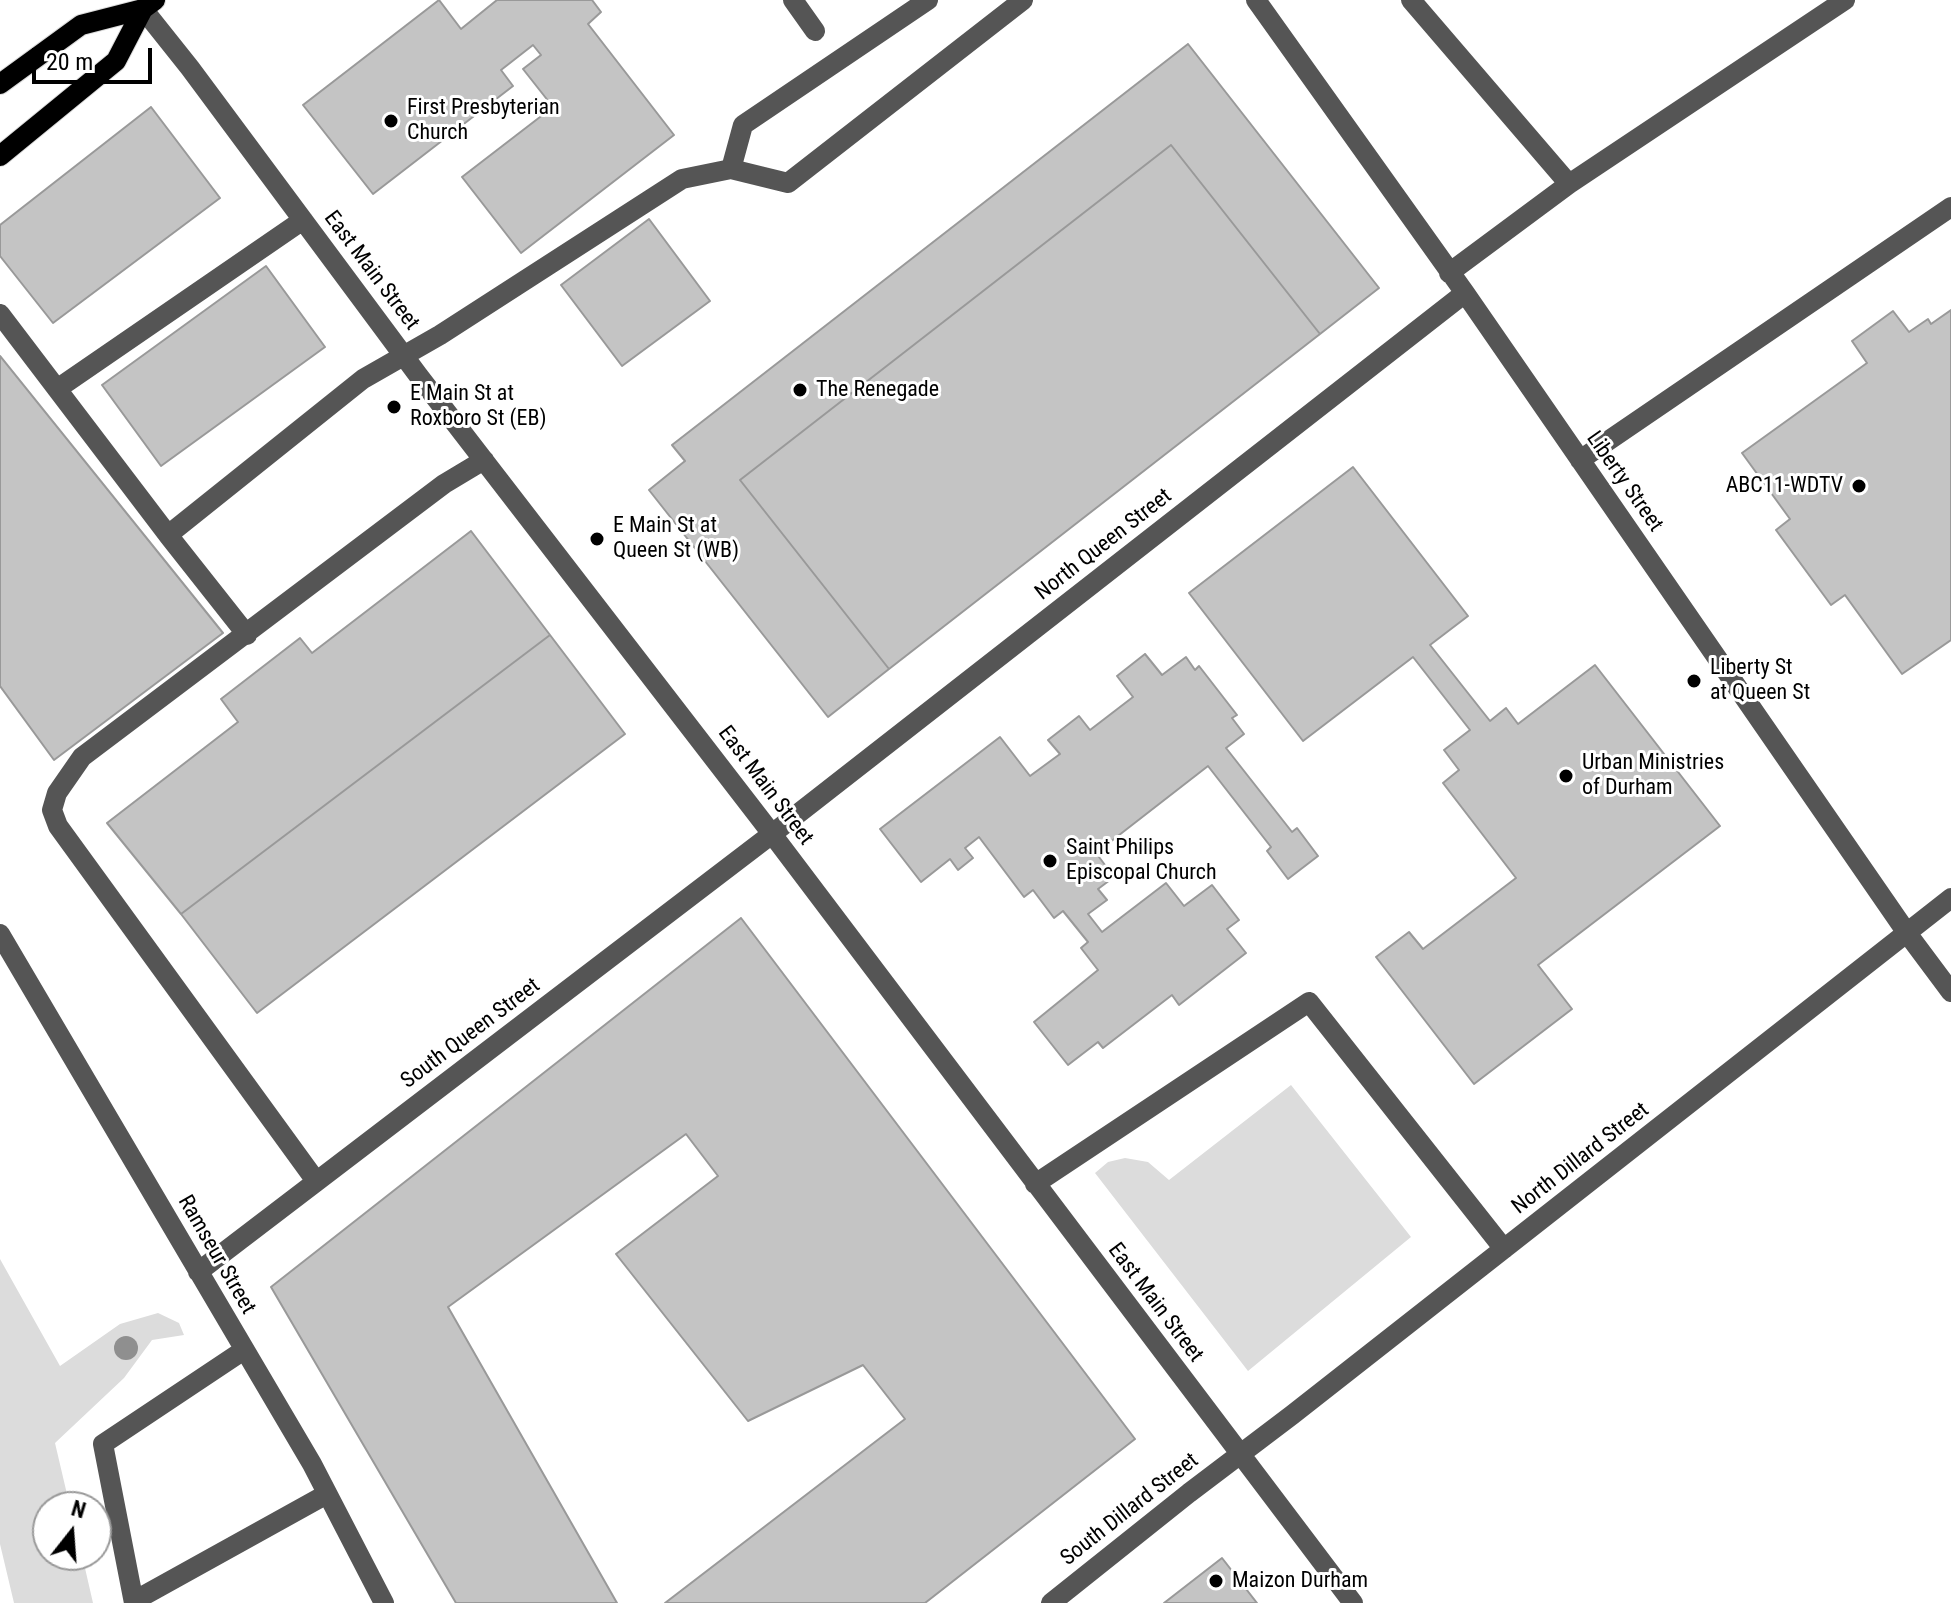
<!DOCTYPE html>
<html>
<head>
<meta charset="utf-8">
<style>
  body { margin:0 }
  #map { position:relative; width:1951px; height:1603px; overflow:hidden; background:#fff; font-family:"Roboto Condensed",sans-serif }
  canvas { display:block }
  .north { position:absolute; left:32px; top:1491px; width:80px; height:80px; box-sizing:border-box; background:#fff; border:2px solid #999; border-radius:50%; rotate:17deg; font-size:22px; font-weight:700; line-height:32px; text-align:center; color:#000 }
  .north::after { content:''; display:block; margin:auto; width:28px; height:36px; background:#000; clip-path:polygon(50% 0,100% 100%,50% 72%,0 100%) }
  .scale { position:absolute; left:32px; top:48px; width:120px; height:36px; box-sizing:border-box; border:4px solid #000; border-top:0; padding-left:10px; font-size:24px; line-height:28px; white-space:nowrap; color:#000; -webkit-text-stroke:6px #fff; paint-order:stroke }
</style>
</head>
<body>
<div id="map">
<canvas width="1951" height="1603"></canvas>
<div class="north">N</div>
<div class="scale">20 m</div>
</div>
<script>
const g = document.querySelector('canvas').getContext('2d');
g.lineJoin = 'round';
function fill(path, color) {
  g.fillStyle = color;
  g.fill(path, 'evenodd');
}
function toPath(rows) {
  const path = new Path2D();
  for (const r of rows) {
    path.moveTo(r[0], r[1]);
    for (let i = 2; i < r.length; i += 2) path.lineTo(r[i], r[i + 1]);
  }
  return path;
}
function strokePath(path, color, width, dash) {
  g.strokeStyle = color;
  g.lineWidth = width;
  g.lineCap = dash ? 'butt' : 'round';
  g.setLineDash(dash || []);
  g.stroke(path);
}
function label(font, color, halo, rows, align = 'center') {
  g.font = font + ' "Roboto Condensed",sans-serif';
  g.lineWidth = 6;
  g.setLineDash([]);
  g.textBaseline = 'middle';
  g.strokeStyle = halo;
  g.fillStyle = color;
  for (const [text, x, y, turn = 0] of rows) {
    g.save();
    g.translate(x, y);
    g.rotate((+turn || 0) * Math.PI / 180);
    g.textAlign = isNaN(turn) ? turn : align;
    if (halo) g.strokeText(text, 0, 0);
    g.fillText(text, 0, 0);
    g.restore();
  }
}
const green = toPath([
  [1291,1085,1411,1237,1248,1371,1095,1173,1108,1162,1125,1158,1148,1162,1169,1180],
  [0,1259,60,1366,120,1324,158,1313,179,1323,184,1335,152,1340,124,1378,55,1443,70,1507,48,1507,48,1555,82,1555,93,1603,14,1603,0,1544]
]);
const building = toPath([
  [439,0,461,29,497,0,592,0,601,12,588,24,674,135,521,253,462,177,553,107,523,69,541,55,533,45,501,70,513,86,373,194,303,105,439,0],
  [1188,44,1379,288,1320,334,1171,145,740,480,889,669,828,717,649,490,685,461,672,445,1188,44],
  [151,107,220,198,53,323,0,256,0,225,151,107],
  [1171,145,1320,334,889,669,740,480,1171,145],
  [649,219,710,301,622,366,561,285,649,219],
  [266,266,325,347,161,466,102,385,266,266],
  [1951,310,1951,640,1902,674,1845,595,1831,605,1776,530,1790,519,1742,453,1867,363,1852,341,1893,311,1909,332,1928,319,1931,324,1951,310],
  [0,356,223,633,54,760,0,686,0,356],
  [1353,467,1468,616,1430,645,1490,721,1506,708,1518,724,1595,665,1720,826,1538,965,1572,1009,1474,1084,1376,957,1409,932,1423,949,1516,878,1443,783,1459,770,1444,750,1470,730,1413,657,1303,741,1189,593,1353,467],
  [471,531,550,635,181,914,107,823,238,722,221,699,300,638,312,653,471,531],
  [550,635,625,734,257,1013,181,914,550,635],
  [1145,654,1162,675,1186,657,1195,670,1199,666,1237,715,1232,718,1244,734,1226,748,1292,832,1297,828,1318,856,1288,879,1267,851,1271,847,1208,766,1096,853,1114,877,1098,889,1107,900,1088,914,1102,932,1166,883,1184,906,1212,885,1239,920,1227,929,1246,953,1179,1005,1172,995,1103,1048,1098,1042,1068,1065,1034,1022,1098,970,1081,948,1088,942,1063,911,1054,918,1033,890,1024,897,979,837,965,848,973,858,958,870,950,859,921,882,880,829,1000,737,1030,776,1060,754,1048,740,1079,716,1090,730,1133,697,1117,676,1145,654],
  [741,918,1135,1439,925,1603,665,1603,905,1419,863,1365,748,1421,616,1254,718,1176,686,1134,448,1307,617,1603,456,1603,271,1287,741,918],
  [1222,1558,1257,1603,1164,1603,1222,1558]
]);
const minor = toPath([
  [793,0,815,31],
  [1256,0,1465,293,1907,933,1951,992],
  [1411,0,1569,184],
  [143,9,190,68,418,375,772,834,1353,1603],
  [731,169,788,183,1023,0],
  [1449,273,1569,184,1845,0],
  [0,314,168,535,363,379,440,335,682,179,731,169,743,125,928,0],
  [57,389,303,220],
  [1580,460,1951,207],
  [168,535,247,635],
  [0,934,312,1464,384,1603],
  [316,1181,58,826,52,810,57,793,82,757,444,484,484,460],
  [1035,1184,1309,1002,1504,1249],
  [198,1272,772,834,1465,293],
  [134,1601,327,1494],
  [134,1603,103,1444,244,1350],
  [1051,1603,1189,1493,1292,1415,1951,898]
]);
const major = toPath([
  [0,84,81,25,143,9,155,0],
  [0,156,116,61,143,9]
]);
const trees = [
  [126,1348]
];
const markers = [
  [391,121,8,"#000"],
  [800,390,8,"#000"],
  [394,407,8,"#000"],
  [1859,486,8,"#000"],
  [597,539,8,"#000"],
  [1694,681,8,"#000"],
  [1566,776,8,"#000"],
  [1050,861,8,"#000"],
  [1216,1581,8,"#000"]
];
const poiNames = [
  ["First Presbyterian",407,108],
  ["Church",407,133],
  ["The Renegade",816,390],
  ["E Main St at",410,394],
  ["Roxboro St (EB)",410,419],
  ["ABC11-WDTV",1843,486,"right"],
  ["E Main St at",613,526],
  ["Queen St (WB)",613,551],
  ["Liberty St",1710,668],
  ["at Queen St",1710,693],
  ["Urban Ministries",1582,763],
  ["of Durham",1582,788],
  ["Saint Philips",1066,848],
  ["Episcopal Church",1066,873],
  ["Maizon Durham",1232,1581]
];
const streetNames = [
  ["East Main Street",371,271,53],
  ["Liberty Street",1624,482,55],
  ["North Queen Street",1104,545,-38],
  ["East Main Street",765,786,53],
  ["South Queen Street",471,1034,-37],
  ["North Dillard Street",1581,1159,-38],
  ["Ramseur Street",216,1255,60],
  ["East Main Street",1155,1303,53],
  ["South Dillard Street",1130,1510,-38]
];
fill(green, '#dcdcdc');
fill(building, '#c4c4c4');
strokePath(building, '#999', 2);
strokePath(major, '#dbdbdb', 22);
strokePath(minor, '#555', 20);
strokePath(major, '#000', 20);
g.fillStyle = '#8f8f8f';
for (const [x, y] of trees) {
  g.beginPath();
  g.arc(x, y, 12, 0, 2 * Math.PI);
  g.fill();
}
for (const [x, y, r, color] of markers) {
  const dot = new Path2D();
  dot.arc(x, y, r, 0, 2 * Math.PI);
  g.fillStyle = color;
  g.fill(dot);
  strokePath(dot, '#fff', 3);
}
label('22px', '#000', '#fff', poiNames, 'left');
label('22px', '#000', '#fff', streetNames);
</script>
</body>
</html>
